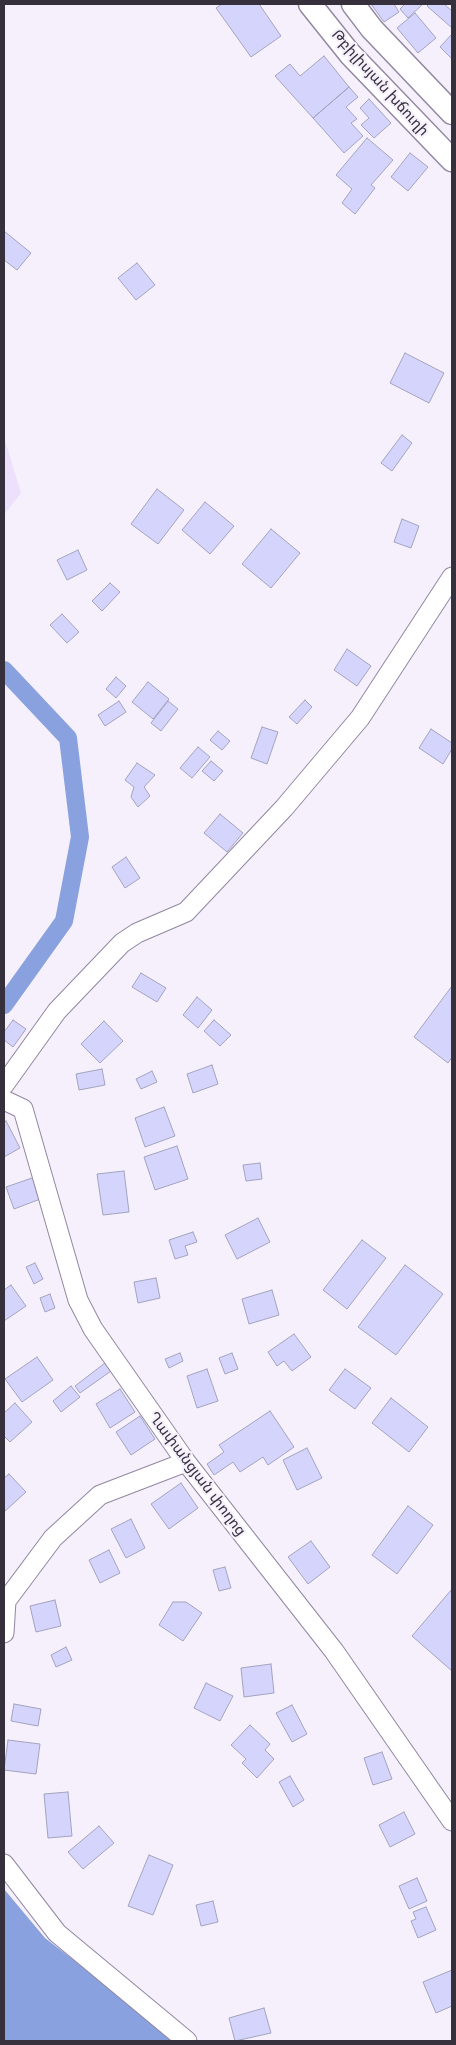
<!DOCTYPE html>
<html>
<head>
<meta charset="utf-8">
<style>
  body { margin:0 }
  #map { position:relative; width:456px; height:2045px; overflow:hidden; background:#f5f0fc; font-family:"IBM Plex Serif",serif }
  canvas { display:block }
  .frame { position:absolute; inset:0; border:5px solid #35303b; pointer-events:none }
</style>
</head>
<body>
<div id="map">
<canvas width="456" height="2045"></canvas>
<div class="frame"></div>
</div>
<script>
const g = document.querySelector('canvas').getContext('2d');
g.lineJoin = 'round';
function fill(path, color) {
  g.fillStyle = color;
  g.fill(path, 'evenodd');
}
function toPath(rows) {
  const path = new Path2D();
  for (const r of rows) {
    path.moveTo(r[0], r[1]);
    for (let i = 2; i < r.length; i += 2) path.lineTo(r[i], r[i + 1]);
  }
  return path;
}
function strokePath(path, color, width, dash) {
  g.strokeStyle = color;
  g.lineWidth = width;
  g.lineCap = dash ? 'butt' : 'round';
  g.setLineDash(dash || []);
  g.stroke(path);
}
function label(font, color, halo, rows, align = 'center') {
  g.font = font + ' "IBM Plex Serif","Noto Sans Armenian",serif';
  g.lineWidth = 4.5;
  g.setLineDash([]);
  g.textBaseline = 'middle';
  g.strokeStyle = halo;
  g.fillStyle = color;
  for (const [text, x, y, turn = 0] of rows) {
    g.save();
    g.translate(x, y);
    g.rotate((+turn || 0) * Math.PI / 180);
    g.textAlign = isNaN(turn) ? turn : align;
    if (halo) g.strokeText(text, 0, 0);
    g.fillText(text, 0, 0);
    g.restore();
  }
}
const built = toPath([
  [4,437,21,493,4,515]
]);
const water = toPath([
  [4,1889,45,1938,169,2033,175,2041,4,2041]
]);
const canal = toPath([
  [4,670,68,738,80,837,64,921,4,1005]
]);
const building = toPath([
  [222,4,259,4,281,36,251,57,216,8,222,4],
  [371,4,394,4,399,12,384,22,371,4],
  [405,4,423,4,408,18,400,9,405,4],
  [429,4,444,4,452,11,452,28,427,6,429,4],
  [415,13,436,38,418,53,397,28,415,13],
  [452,34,452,59,440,47,452,34],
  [324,56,349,87,313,118,275,76,290,64,300,76,324,56],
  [349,87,358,97,346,107,357,119,351,123,363,136,344,153,313,118,349,87],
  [369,99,391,123,374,138,361,125,369,118,360,108,369,99],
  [367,138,393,160,371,185,375,188,355,214,342,203,352,189,336,175,367,138],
  [410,153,428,167,408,191,391,177,410,153],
  [4,231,31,253,17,270,4,260,4,231],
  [137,263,155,285,136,300,118,278,137,263],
  [405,353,444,373,429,403,390,383,405,353],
  [402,435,412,443,392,471,381,463,402,435],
  [157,489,184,510,158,544,131,524,157,489],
  [205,502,234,526,210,554,182,530,205,502],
  [402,519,419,526,411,548,394,542,402,519],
  [271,529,300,553,271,588,242,564,271,529],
  [78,550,87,570,67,580,57,560,78,550],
  [110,583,120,592,102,611,92,601,110,583],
  [62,614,79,632,67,643,50,625,62,614],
  [347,649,371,666,357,686,334,670,347,649],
  [116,677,126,686,116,698,106,689,116,677],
  [148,682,169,699,153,719,132,702,148,682],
  [305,700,312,707,297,724,289,717,305,700],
  [119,701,126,712,105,726,98,715,119,701],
  [168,701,178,709,161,731,151,723,168,701],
  [262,727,278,732,267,764,251,758,262,727],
  [431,729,452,743,452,749,443,764,419,748,431,729],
  [218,731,230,741,222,750,210,740,218,731],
  [198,747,210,757,192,778,180,768,198,747],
  [211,761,223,771,214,781,202,771,211,761],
  [137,763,155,775,144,787,150,796,138,807,131,797,134,787,125,780,137,763],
  [220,814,243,833,227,852,204,833,220,814],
  [126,857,140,878,125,888,112,867,126,857],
  [141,973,166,988,157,1002,132,987,141,973],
  [452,986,452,1057,448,1063,414,1037,452,986],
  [197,997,212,1010,198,1028,183,1015,197,997],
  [13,1020,26,1029,13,1047,4,1040,4,1032,13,1020],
  [214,1020,231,1035,220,1046,204,1031,214,1020],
  [104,1021,123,1041,100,1063,81,1044,104,1021],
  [212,1065,218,1084,193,1093,187,1074,212,1065],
  [102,1069,105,1085,79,1090,76,1074,102,1069],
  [152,1071,157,1082,141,1089,136,1079,152,1071],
  [164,1107,175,1136,145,1147,135,1118,164,1107],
  [6,1121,20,1148,4,1157,4,1122,6,1121],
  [177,1146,188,1179,155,1190,144,1157,177,1146],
  [260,1163,262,1179,246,1181,243,1165,260,1163],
  [124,1171,129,1212,103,1215,97,1174,124,1171],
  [35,1177,43,1198,14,1209,6,1187,35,1177],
  [258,1218,270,1242,237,1259,225,1235,258,1218],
  [193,1232,197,1242,185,1246,188,1255,175,1259,169,1240,193,1232],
  [362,1240,386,1258,347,1309,323,1290,362,1240],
  [35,1263,43,1279,34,1284,26,1267,35,1263],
  [405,1265,443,1294,396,1355,358,1327,405,1265],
  [156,1278,160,1298,138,1303,134,1282,156,1278],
  [11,1285,26,1306,4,1321,4,1290,11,1285],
  [272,1290,279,1315,249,1324,242,1299,272,1290],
  [50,1294,55,1308,45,1312,40,1298,50,1294],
  [294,1334,311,1357,292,1371,284,1361,277,1366,268,1352,294,1334],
  [180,1353,183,1361,169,1368,165,1359,180,1353],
  [232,1353,238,1369,225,1374,219,1358,232,1353],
  [37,1357,53,1380,22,1402,5,1379,37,1357],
  [105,1363,111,1371,80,1393,75,1386,105,1363],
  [207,1369,218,1401,197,1408,187,1376,207,1369],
  [345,1369,371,1388,355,1409,329,1390,345,1369],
  [71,1386,80,1397,61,1412,53,1401,71,1386],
  [120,1389,135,1412,110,1428,96,1404,120,1389],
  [391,1398,428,1427,409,1452,372,1423,391,1398],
  [15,1403,32,1422,10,1442,4,1436,4,1413,15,1403],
  [270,1411,294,1447,268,1465,263,1457,240,1472,233,1462,214,1475,207,1464,224,1452,219,1445,270,1411],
  [140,1416,155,1439,131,1455,116,1432,140,1416],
  [307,1448,322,1478,297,1490,283,1460,307,1448],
  [9,1474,26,1492,4,1512,4,1478,9,1474],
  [181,1483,198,1508,169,1529,151,1504,181,1483],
  [408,1506,433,1525,397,1574,372,1555,408,1506],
  [131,1519,145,1548,126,1558,111,1529,131,1519],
  [311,1541,330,1567,308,1584,288,1557,311,1541],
  [109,1550,120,1573,100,1583,89,1560,109,1550],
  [225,1567,231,1588,219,1591,213,1570,225,1567],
  [452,1589,452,1671,412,1636,452,1589],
  [55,1600,61,1626,36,1632,30,1606,55,1600],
  [173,1602,186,1602,202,1613,183,1641,159,1625,173,1602],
  [66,1647,72,1660,56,1667,51,1655,66,1647],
  [271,1664,274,1693,244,1697,241,1668,271,1664],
  [206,1683,233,1696,220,1721,194,1708,206,1683],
  [14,1704,41,1709,38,1726,11,1721,14,1704],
  [292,1705,307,1734,292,1742,276,1713,292,1705],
  [250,1725,270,1744,265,1750,274,1759,257,1778,242,1763,246,1759,231,1745,250,1725],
  [8,1740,40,1744,36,1774,4,1770,8,1740],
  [382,1752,392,1779,373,1785,364,1758,382,1752],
  [290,1776,304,1800,293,1807,279,1782,290,1776],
  [68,1792,72,1836,48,1838,44,1794,68,1792],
  [404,1812,415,1834,390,1847,379,1825,404,1812],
  [99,1826,114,1843,83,1869,68,1852,99,1826],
  [149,1855,173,1865,153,1915,128,1906,149,1855],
  [417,1878,427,1901,409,1909,399,1886,417,1878],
  [213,1901,218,1922,201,1926,196,1905,213,1901],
  [426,1907,436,1930,418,1938,411,1921,416,1919,413,1912,426,1907],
  [452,1970,452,2006,436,2013,423,1982,452,1970],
  [264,2008,271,2033,235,2041,229,2018,264,2008]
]);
const minor = toPath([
  [4,1085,57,1011,122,943,137,933,186,912,284,808,360,718,452,577],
  [4,1100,23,1109,78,1300,93,1329,186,1462,334,1651,452,1821],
  [4,1633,6,1601,53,1538,100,1495,186,1462],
  [4,1864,57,1933,187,2041]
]);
const major = toPath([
  [310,4,350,54,452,160],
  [353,4,372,29,452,113]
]);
const streetNames = [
  ["Թբիլիսյան խճուղի",380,83,48],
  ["Ղափանցյան փողոց",197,1474,53]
];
fill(built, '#ede0fd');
fill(water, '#89a1de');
strokePath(canal, '#89a1de', 18);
fill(building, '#d5d4fc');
strokePath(building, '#a3a3bf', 1);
strokePath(minor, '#9387a1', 21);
strokePath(major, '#9387a1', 25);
strokePath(minor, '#fff', 19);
strokePath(major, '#fff', 22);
label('15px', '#35303b', '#f5f0fc', streetNames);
</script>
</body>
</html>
